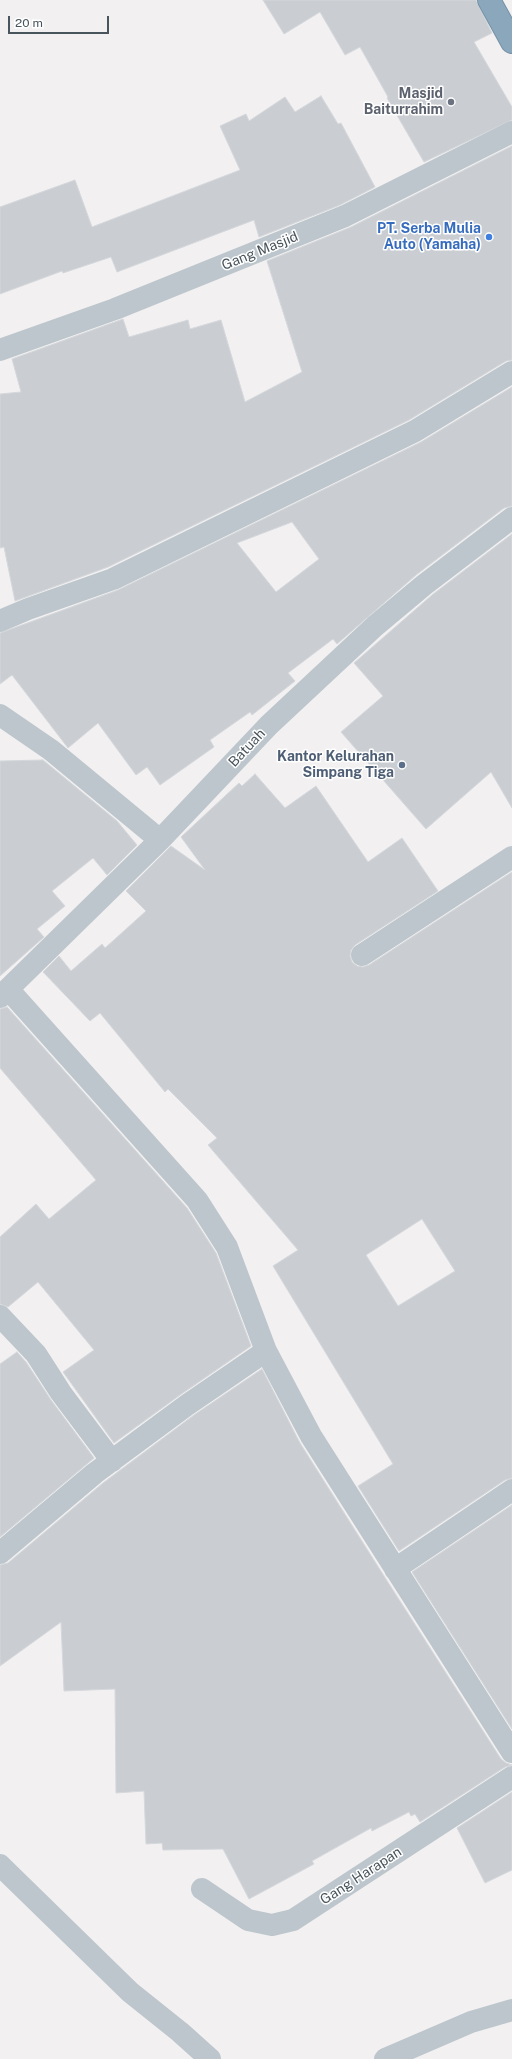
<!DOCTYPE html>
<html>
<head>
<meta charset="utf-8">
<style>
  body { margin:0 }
  #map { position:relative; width:512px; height:2059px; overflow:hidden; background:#f2f0f0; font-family:"Public Sans",sans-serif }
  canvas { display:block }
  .scale { position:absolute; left:8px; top:16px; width:101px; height:18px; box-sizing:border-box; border:2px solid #49555c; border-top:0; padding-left:5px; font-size:12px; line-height:14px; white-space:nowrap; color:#49555c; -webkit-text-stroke:3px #fff; paint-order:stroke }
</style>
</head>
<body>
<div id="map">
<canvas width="512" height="2059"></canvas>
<div class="scale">20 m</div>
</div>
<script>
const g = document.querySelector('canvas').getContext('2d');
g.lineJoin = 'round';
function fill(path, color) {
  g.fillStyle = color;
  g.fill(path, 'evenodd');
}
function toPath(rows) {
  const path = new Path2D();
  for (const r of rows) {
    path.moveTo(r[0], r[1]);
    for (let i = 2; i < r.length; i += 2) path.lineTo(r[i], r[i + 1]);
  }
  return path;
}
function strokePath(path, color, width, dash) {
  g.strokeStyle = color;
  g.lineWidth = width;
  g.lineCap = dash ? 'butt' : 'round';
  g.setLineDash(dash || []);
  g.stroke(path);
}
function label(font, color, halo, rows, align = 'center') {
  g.font = font + ' "Public Sans",sans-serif';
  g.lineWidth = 3;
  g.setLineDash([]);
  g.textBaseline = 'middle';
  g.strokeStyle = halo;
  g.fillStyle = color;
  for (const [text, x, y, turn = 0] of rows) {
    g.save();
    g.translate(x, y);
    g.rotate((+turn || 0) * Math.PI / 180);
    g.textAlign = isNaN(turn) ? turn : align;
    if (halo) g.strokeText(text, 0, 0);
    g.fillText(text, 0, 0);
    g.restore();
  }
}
const building = toPath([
  [263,0,476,0,492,33,474,42,512,107,512,120,424,162,387,98,388,97,360,47,345,55,320,12,284,34,263,0],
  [321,96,338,124,341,123,375,187,340,205,259,237,254,220,117,272,111,257,63,273,62,271,0,294,0,207,75,180,92,227,240,170,220,126,246,114,249,121,285,97,295,112,321,96],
  [512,146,512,360,506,361,409,420,108,567,15,601,4,547,0,548,0,394,21,392,12,359,123,319,129,337,188,320,190,329,221,320,245,402,302,372,267,261,351,227,512,146],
  [512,387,512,506,504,508,416,575,337,644,333,639,288,673,295,681,252,715,250,712,210,740,214,747,160,785,147,767,136,775,98,723,68,748,12,675,0,684,0,633,118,590,421,442,512,387],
  [292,522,319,559,276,592,237,543,292,522],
  [512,534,512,808,491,772,426,829,341,732,383,696,354,663,432,595,512,534],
  [43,760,117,821,137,845,107,875,93,858,52,891,65,906,37,929,44,937,0,976,0,761,43,760],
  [255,774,285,808,316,786,368,862,402,838,438,891,355,945,351,950,350,956,352,962,357,966,363,967,369,965,512,872,512,1478,505,1480,399,1551,358,1486,393,1464,273,1266,298,1250,208,1145,217,1138,168,1089,165,1092,100,1013,90,1021,43,972,59,956,71,971,102,944,105,948,146,911,126,891,171,846,205,870,181,837,239,783,242,786,255,774],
  [422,1219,455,1271,398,1306,366,1255,422,1219],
  [7,1007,187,1208,216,1253,251,1346,180,1395,114,1443,63,1372,94,1350,38,1282,8,1307,0,1304,0,1237,36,1204,49,1219,96,1180,0,1068,0,1009,7,1007],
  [17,1352,26,1362,51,1400,94,1458,0,1537,0,1364,17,1352],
  [262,1369,300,1443,384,1576,501,1759,506,1763,512,1765,505,1767,420,1822,415,1814,411,1816,409,1812,372,1831,371,1828,312,1861,314,1864,249,1899,223,1849,163,1850,162,1843,146,1844,144,1791,116,1793,115,1689,64,1691,61,1622,0,1666,0,1565,8,1563,103,1483,194,1415,262,1369],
  [512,1505,512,1729,412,1572,512,1505],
  [512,1792,512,1870,485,1883,457,1828,512,1792]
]);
const street = toPath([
  [0,350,115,309,345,216,512,132],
  [0,621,28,609,113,579,415,431,512,372],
  [0,715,51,750,160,840],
  [362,955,512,857],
  [8,989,197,1200,227,1247,266,1351,311,1436,512,1752],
  [0,997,160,840,269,725,375,626,424,585,512,518],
  [0,1316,36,1354,61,1393,112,1461],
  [0,1553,95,1473,187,1405,266,1351],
  [395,1569,512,1490],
  [0,1865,130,1992,180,2032,210,2059],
  [202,1889,248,1920,272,1925,293,1920,512,1777],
  [385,2059,471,2022,512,2010]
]);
const highway = toPath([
  [489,0,512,42]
]);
const markers = [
  [451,102,4,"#6b7280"],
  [489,237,4,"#3f7fe0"],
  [402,765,4,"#5c6f8a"]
];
const worshipNames = [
  ["Masjid",443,94],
  ["Baiturrahim",443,110]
];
const shopNames = [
  ["PT. Serba Mulia",481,229],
  ["Auto (Yamaha)",481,245]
];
const streetNames = [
  ["Gang Masjid",260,251,-22],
  ["Batuah",247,748,-47],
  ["Gang Harapan",361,1876,-33]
];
const serviceNames = [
  ["Kantor Kelurahan",394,757],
  ["Simpang Tiga",394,773]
];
fill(building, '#caced2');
strokePath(building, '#d4d7db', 1);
strokePath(highway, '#7692a8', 24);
strokePath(street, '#bcc6cc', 22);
strokePath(highway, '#8aa7bc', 22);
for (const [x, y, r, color] of markers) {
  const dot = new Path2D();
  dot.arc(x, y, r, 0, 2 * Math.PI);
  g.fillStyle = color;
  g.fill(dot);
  strokePath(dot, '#fff', 1.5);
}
label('bold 14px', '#5b616d', '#fff', worshipNames, 'right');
label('bold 14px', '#366cbe', '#fff', shopNames, 'right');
label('14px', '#49555c', '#fff', streetNames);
label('bold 14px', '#4e5e75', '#fff', serviceNames, 'right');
</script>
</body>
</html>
